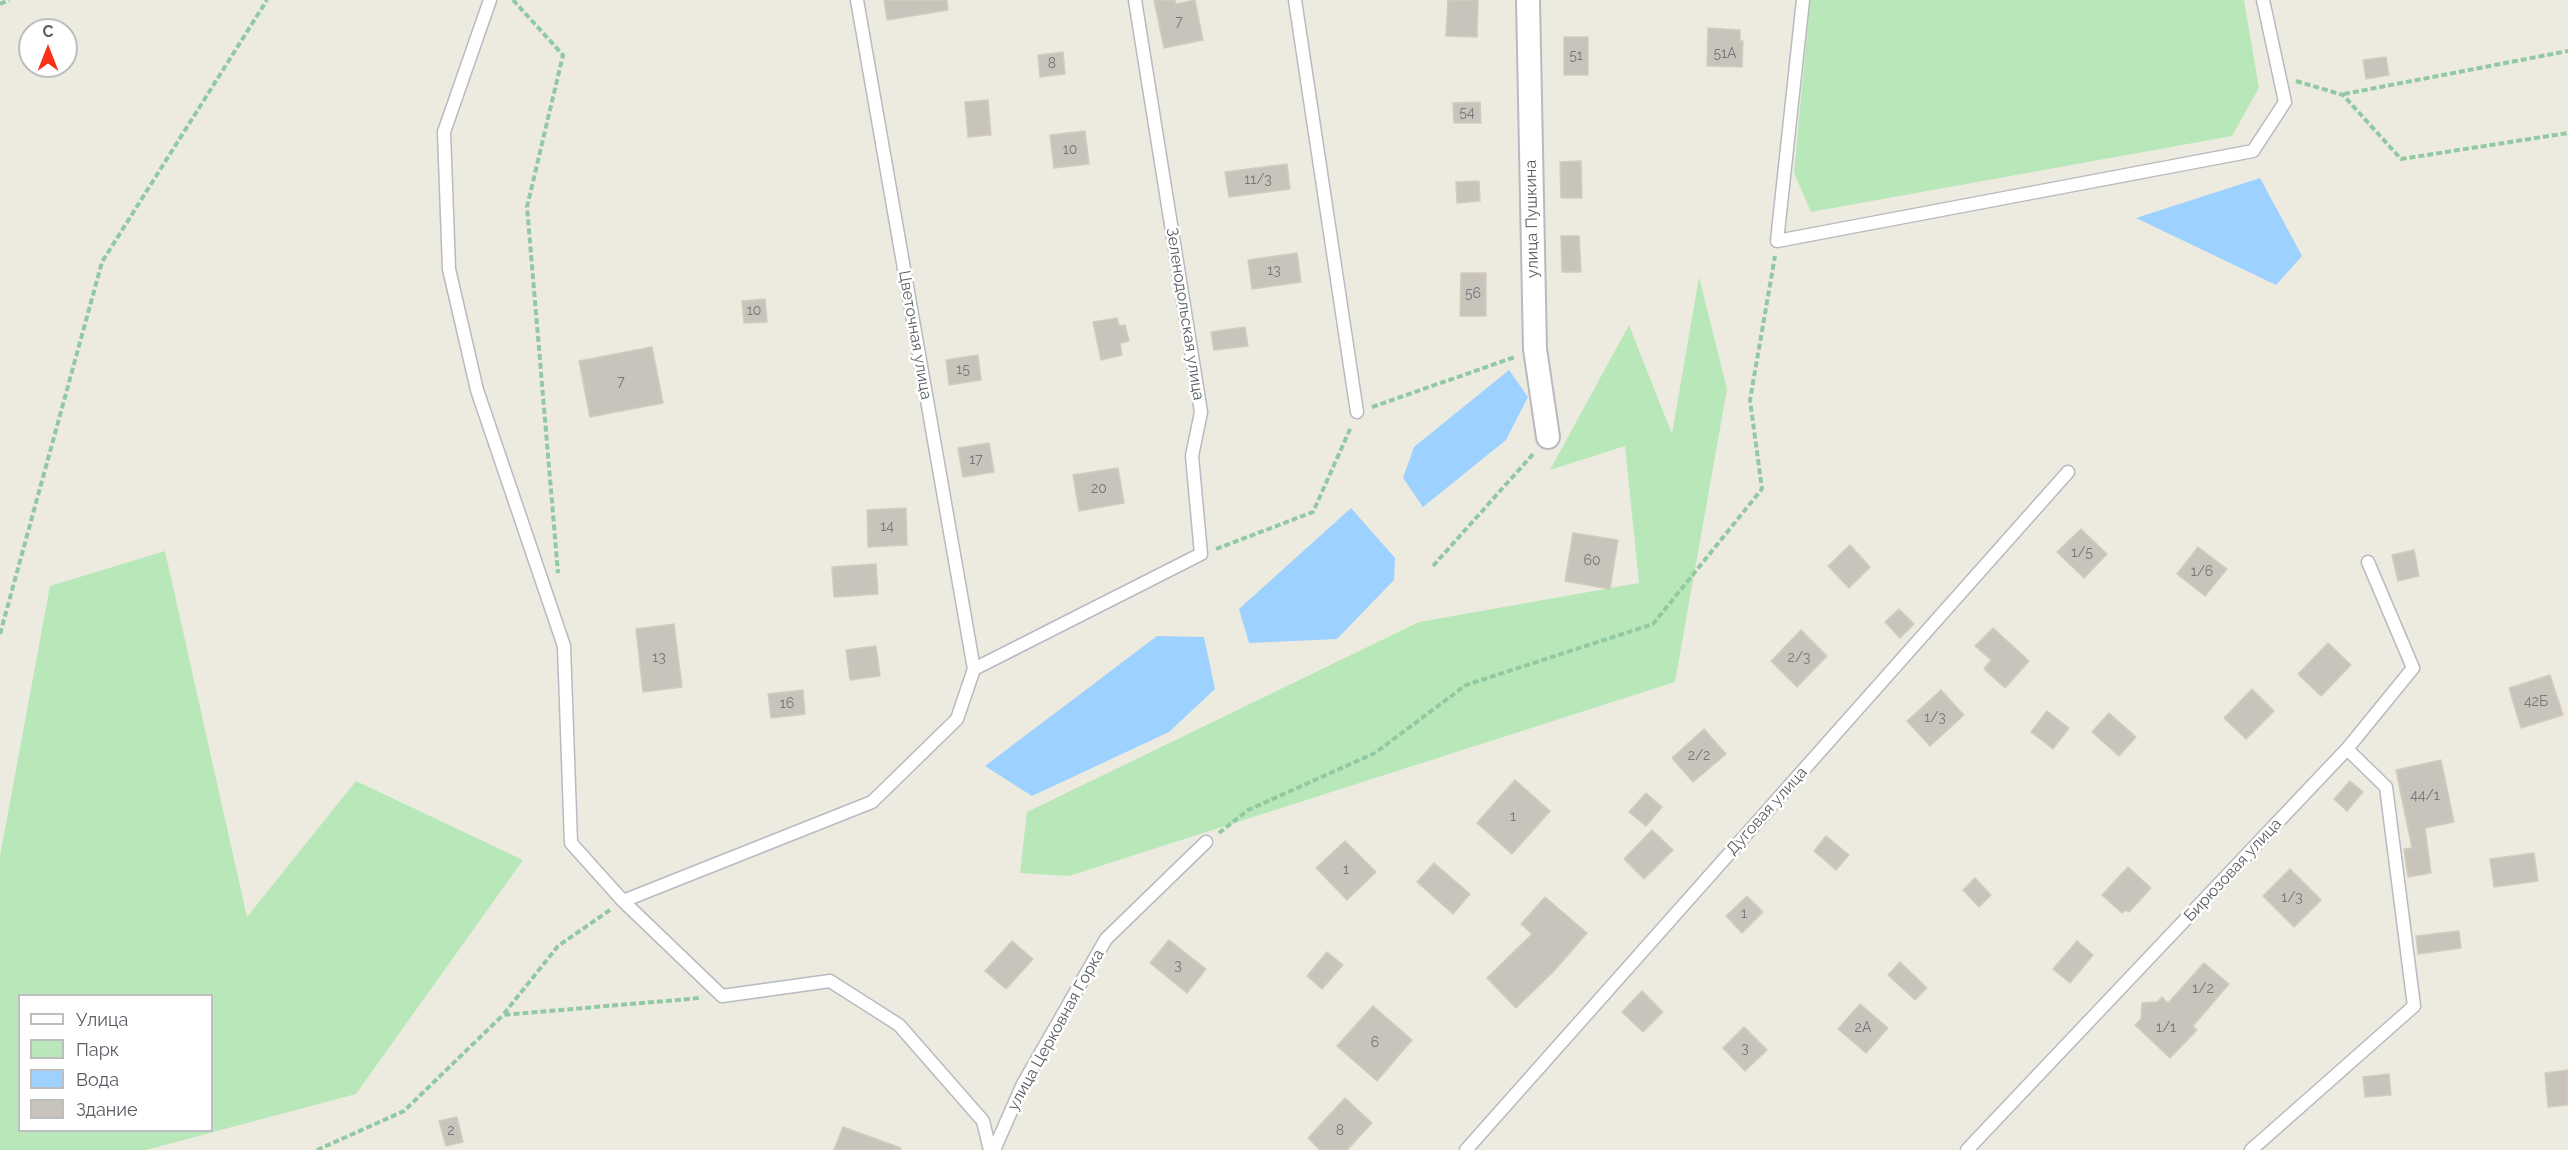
<!DOCTYPE html>
<html>
<head>
<meta charset="utf-8">
<style>
  body { margin:0 }
  #map { position:relative; width:2568px; height:1150px; overflow:hidden; background:#edebdf; font-family:Raleway,sans-serif }
  canvas { display:block }
  .legend { position:absolute; left:18px; top:994px; width:195px; height:138px; box-sizing:border-box; background:#fff; border:2px solid #bcbec0; margin:0; padding:8px 10px; list-style:none; font-size:18px; color:#585c62 }
  .legend li { display:flex; align-items:center; gap:12px; height:30px }
  .legend b { width:30px; border:2px solid #bcbec0 }
  .north { position:absolute; left:18px; top:18px; width:60px; height:60px; box-sizing:border-box; background:#fff; border:2px solid #bcbec0; border-radius:50%; rotate:0deg; font-size:16px; font-weight:700; line-height:24px; text-align:center; color:#585c62 }
  .north::after { content:''; display:block; margin:auto; width:21px; height:27px; background:#fb3117; clip-path:polygon(50% 0,100% 100%,50% 72%,0 100%) }
</style>
</head>
<body>
<div id="map">
<canvas width="2568" height="1150"></canvas>
<ul class="legend">
<li><b style="height:8px;background:#fff"></b>Улица</li>
<li><b style="height:16px;background:#b8e8ba"></b>Парк</li>
<li><b style="height:16px;background:#9dd1ff"></b>Вода</li>
<li><b style="height:16px;background:#c8c4bc"></b>Здание</li>
</ul>
<div class="north">С</div>
</div>
<script>
const g = document.querySelector('canvas').getContext('2d');
g.lineJoin = 'round';
function fill(path, color) {
  g.fillStyle = color;
  g.fill(path, 'evenodd');
}
function toPath(rows) {
  const path = new Path2D();
  for (const r of rows) {
    path.moveTo(r[0], r[1]);
    for (let i = 2; i < r.length; i += 2) path.lineTo(r[i], r[i + 1]);
  }
  return path;
}
function strokePath(path, color, width, dash) {
  g.strokeStyle = color;
  g.lineWidth = width;
  g.lineCap = dash ? 'butt' : 'round';
  g.setLineDash(dash || []);
  g.stroke(path);
}
function label(font, color, halo, rows, align = 'center') {
  g.font = font + ' Raleway,sans-serif';
  g.lineWidth = 5;
  g.setLineDash([]);
  g.textBaseline = 'middle';
  g.strokeStyle = halo;
  g.fillStyle = color;
  for (const [text, x, y, turn = 0] of rows) {
    g.save();
    g.translate(x, y);
    g.rotate((+turn || 0) * Math.PI / 180);
    g.textAlign = isNaN(turn) ? turn : align;
    if (halo) g.strokeText(text, 0, 0);
    g.fillText(text, 0, 0);
    g.restore();
  }
}
const green = toPath([
  [1810,0,2244,0,2259,88,2232,136,1811,212,1794,173],
  [1699,277,1727,389,1675,682,1069,876,1020,873,1027,812,1419,622,1639,583,1625,446,1550,470,1629,325,1672,434],
  [165,551,247,917,356,781,523,860,356,1094,146,1150,0,1150,0,856,50,586],
  [20,996,212,996,212,1130,20,1130]
]);
const water = toPath([
  [2260,178,2302,256,2276,285,2136,218],
  [1509,370,1528,397,1506,440,1423,507,1403,478,1414,447],
  [1351,508,1395,558,1394,580,1337,639,1249,643,1239,609],
  [1157,636,1204,637,1215,689,1169,732,1032,796,985,766]
]);
const building = toPath([
  [884,0,947,0,948,10,887,20,884,0],
  [1154,0,1175,0,1176,4,1195,0,1203,40,1164,48,1154,0],
  [1448,0,1478,0,1477,37,1446,36,1448,0],
  [1708,28,1740,30,1740,41,1743,41,1742,67,1707,66,1708,28],
  [1564,37,1588,37,1588,75,1564,75,1564,37],
  [1063,52,1065,74,1040,77,1038,55,1063,52],
  [2386,57,2389,75,2366,79,2363,60,2386,57],
  [988,100,991,135,968,137,965,102,988,100],
  [1480,102,1481,123,1454,123,1453,103,1480,102],
  [1085,131,1089,164,1054,168,1050,135,1085,131],
  [1581,161,1582,198,1561,198,1560,162,1581,161],
  [1287,164,1290,189,1229,197,1225,172,1287,164],
  [1479,181,1480,201,1457,203,1456,182,1479,181],
  [1561,236,1579,236,1581,272,1562,272,1561,236],
  [1297,253,1301,282,1252,289,1248,260,1297,253],
  [1461,273,1486,273,1486,316,1460,316,1461,273],
  [765,299,767,322,744,323,742,301,765,299],
  [1117,318,1119,326,1125,325,1129,341,1120,343,1122,355,1101,360,1093,322,1117,318],
  [1245,327,1248,346,1214,350,1211,332,1245,327],
  [652,347,663,403,590,417,579,361,652,347],
  [978,355,981,380,949,385,946,360,978,355],
  [989,443,994,472,963,477,958,448,989,443],
  [1118,468,1124,503,1079,511,1073,475,1118,468],
  [906,508,907,545,868,547,867,510,906,508],
  [2081,529,2107,554,2084,578,2057,552,2081,529],
  [1573,533,1618,540,1610,589,1565,581,1573,533],
  [1850,545,1870,567,1849,588,1828,566,1850,545],
  [2198,547,2227,569,2205,596,2177,574,2198,547],
  [2414,550,2419,576,2398,581,2392,555,2414,550],
  [876,564,878,594,834,597,832,567,876,564],
  [1899,609,1914,624,1900,638,1885,622,1899,609],
  [674,624,682,687,643,692,636,629,674,624],
  [1993,628,2029,661,2005,688,1984,669,1991,660,1975,646,1993,628],
  [1801,630,1827,656,1797,687,1771,661,1801,630],
  [2328,643,2351,665,2321,696,2298,674,2328,643],
  [876,646,880,676,850,680,846,650,876,646],
  [2550,675,2563,715,2521,728,2509,688,2550,675],
  [2252,689,2274,711,2246,739,2224,718,2252,689],
  [803,690,805,714,771,718,768,694,803,690],
  [1941,690,1964,715,1930,746,1907,721,1941,690],
  [2047,711,2069,728,2053,749,2031,732,2047,711],
  [2109,713,2136,737,2119,756,2092,732,2109,713],
  [1704,729,1726,754,1693,782,1672,758,1704,729],
  [2441,760,2454,822,2425,828,2431,873,2408,877,2404,849,2412,848,2396,770,2441,760],
  [1515,780,1550,811,1512,854,1477,823,1515,780],
  [2350,781,2363,792,2347,811,2334,799,2350,781],
  [1646,793,1662,807,1646,826,1629,812,1646,793],
  [1652,830,1673,850,1644,879,1624,859,1652,830],
  [1826,836,1849,855,1836,870,1814,851,1826,836],
  [1345,841,1376,872,1347,900,1316,868,1345,841],
  [2534,853,2538,881,2494,887,2490,859,2534,853],
  [1434,863,1470,894,1453,914,1417,882,1434,863],
  [2128,867,2151,888,2129,912,2126,910,2122,913,2102,895,2128,867],
  [2290,869,2321,900,2294,927,2263,896,2290,869],
  [1975,878,1991,895,1979,907,1963,890,1975,878],
  [1747,896,1763,912,1742,933,1726,916,1747,896],
  [1545,897,1587,933,1554,971,1516,1008,1487,978,1532,934,1521,924,1545,897],
  [2459,931,2461,948,2418,954,2416,936,2459,931],
  [1169,940,1206,969,1187,993,1150,963,1169,940],
  [1012,941,1033,959,1006,989,985,971,1012,941],
  [2077,941,2093,955,2070,983,2053,969,2077,941],
  [1327,952,1343,965,1322,989,1307,976,1327,952],
  [1900,962,1927,988,1915,1000,1888,975,1900,962],
  [2204,963,2229,984,2193,1026,2197,1030,2170,1058,2135,1025,2141,1019,2142,1003,2157,1002,2162,997,2168,1003,2204,963],
  [1642,991,1663,1012,1643,1032,1622,1012,1642,991],
  [1860,1004,1888,1028,1866,1053,1838,1029,1860,1004],
  [1373,1006,1412,1040,1377,1081,1337,1046,1373,1006],
  [1744,1027,1767,1050,1745,1071,1723,1048,1744,1027],
  [2568,1070,2568,1105,2548,1107,2545,1073,2568,1070],
  [2389,1074,2391,1095,2365,1097,2363,1077,2389,1074],
  [1345,1098,1372,1123,1347,1150,1320,1150,1308,1138,1345,1098],
  [457,1117,463,1142,446,1146,439,1121,457,1117],
  [843,1127,901,1148,900,1150,834,1150,843,1127]
]);
const path = toPath([
  [513,0,563,55,527,207,558,573],
  [0,4,9,0],
  [2296,81,2343,95,2401,159,2568,133],
  [2344,94,2568,51],
  [1372,407,1515,357],
  [1216,549,1313,512,1351,427],
  [1433,566,1534,453],
  [0,634,102,262,267,0],
  [1219,833,1248,810,1375,753,1466,685,1653,624,1762,489,1750,400,1775,256],
  [610,910,558,946,503,1015,700,998],
  [317,1150,404,1111,503,1015]
]);
const service = toPath([
  [490,0,444,132,449,269,477,390,564,646,571,843,623,901,722,996,830,981,899,1025,983,1121,990,1150],
  [1295,0,1357,412],
  [1803,0,1777,241,2253,151,2285,102,2263,0],
  [974,669,1201,554,1192,456,1201,412,1135,0],
  [623,901,872,802,957,719,974,669,857,0],
  [994,1150,1023,1084,1106,939,1206,842],
  [1466,1150,2068,472],
  [1967,1150,2347,749,2413,668,2368,562],
  [2251,1150,2414,1006,2386,787,2347,749]
]);
const minor = toPath([
  [1528,0,1535,349,1548,437]
]);
const numberNames = [
  ["7",1179,22],
  ["51А",1725,54],
  ["51",1576,56],
  ["8",1052,64],
  ["54",1467,113],
  ["10",1070,150],
  ["11/3",1258,180],
  ["13",1274,271],
  ["56",1473,294],
  ["10",754,311],
  ["15",963,370],
  ["7",621,382],
  ["17",976,460],
  ["20",1099,489],
  ["14",887,527],
  ["1/5",2082,553],
  ["60",1592,561],
  ["1/6",2202,572],
  ["13",659,658],
  ["2/3",1799,658],
  ["42Б",2536,702],
  ["16",787,704],
  ["1/3",1935,718],
  ["2/2",1699,756],
  ["44/1",2425,796],
  ["1",1513,817],
  ["1",1346,870],
  ["1/3",2292,898],
  ["1",1744,914],
  ["3",1178,966],
  ["1/2",2203,989],
  ["2А",1863,1028],
  ["1/1",2166,1028],
  ["6",1375,1043],
  ["3",1745,1049],
  ["2",451,1131],
  ["8",1340,1131]
];
const streetNames = [
  ["улица Пушкина",1532,219,-91],
  ["Зеленодольская улица",1185,314,81],
  ["Цветочная улица",915,335,80],
  ["Дуговая улица",1767,811,-48],
  ["Бирюзовая улица",2233,870,-47],
  ["улица Церковная Горка",1056,1030,-61]
];
fill(green, '#b8e8ba');
fill(water, '#9dd1ff');
fill(building, '#c8c4bc');
strokePath(building, '#d2ccbd', 1.5);
strokePath(service, '#b7bac0', 15);
strokePath(minor, '#b7bac0', 26);
strokePath(path, '#91c9a2', 4, [6, 3]);
strokePath(service, '#fff', 12);
strokePath(minor, '#fff', 22);
label('14px', '#747678', null, numberNames);
label('16px', '#585c62', '#fff', streetNames);
</script>
</body>
</html>
